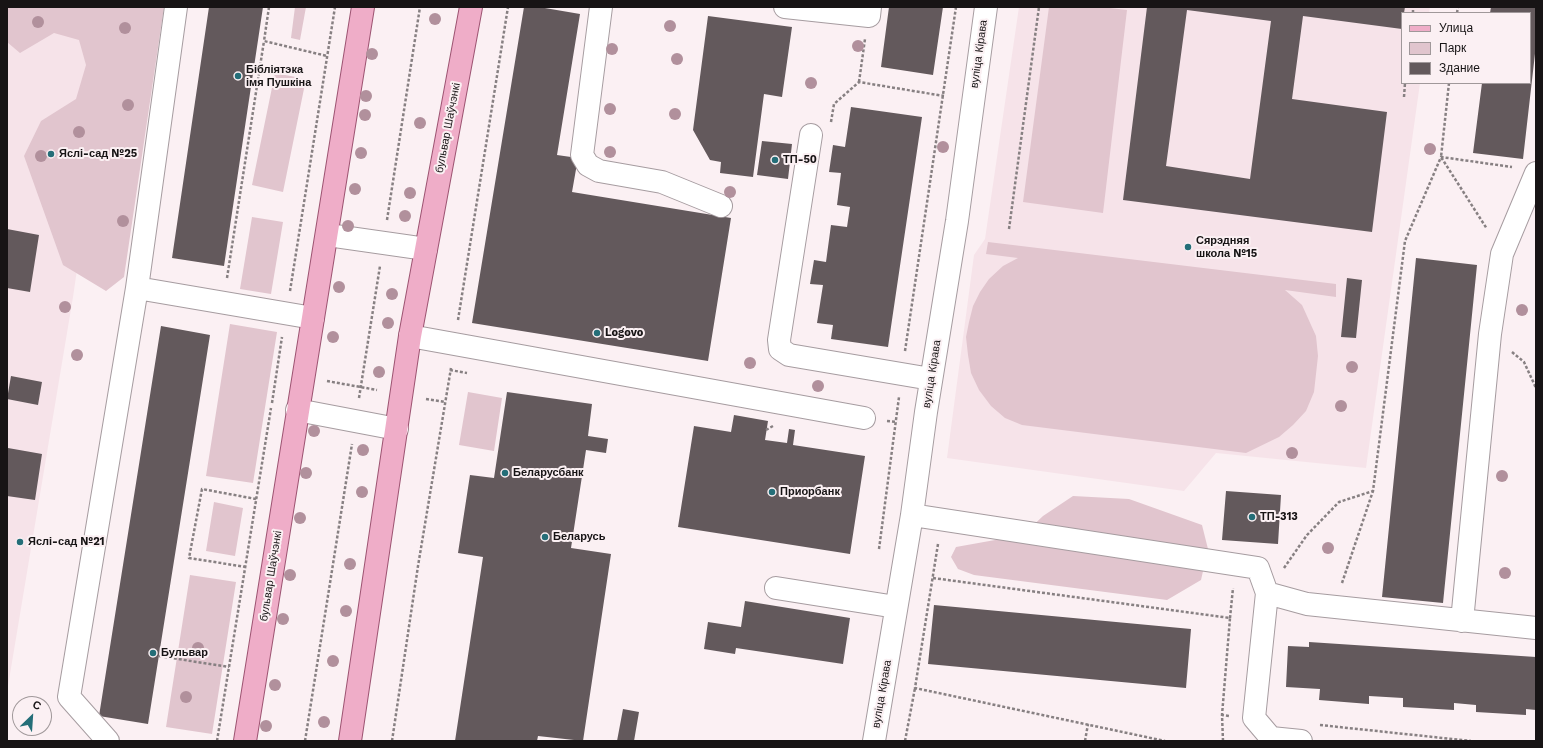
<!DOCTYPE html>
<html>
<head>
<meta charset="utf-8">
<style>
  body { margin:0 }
  #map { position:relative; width:1543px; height:748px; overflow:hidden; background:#fbf0f3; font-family:"Work Sans",sans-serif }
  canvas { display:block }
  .frame { position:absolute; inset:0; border:8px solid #171415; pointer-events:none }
  .legend { position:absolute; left:1401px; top:12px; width:130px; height:72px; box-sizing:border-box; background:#fbf0f3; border:1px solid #a0989a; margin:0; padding:5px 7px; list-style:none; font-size:12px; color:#171415 }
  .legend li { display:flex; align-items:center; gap:8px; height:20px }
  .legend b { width:20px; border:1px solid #a0989a }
  .north { position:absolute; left:12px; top:696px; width:40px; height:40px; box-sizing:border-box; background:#fbf0f3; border:1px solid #a0989a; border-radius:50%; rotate:25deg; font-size:11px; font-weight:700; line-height:16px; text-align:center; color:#171415 }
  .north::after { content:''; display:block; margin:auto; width:14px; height:18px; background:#246e78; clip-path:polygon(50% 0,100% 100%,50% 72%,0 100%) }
</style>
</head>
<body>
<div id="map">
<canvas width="1543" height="748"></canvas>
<div class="frame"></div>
<ul class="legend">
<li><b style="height:5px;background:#efadc8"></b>Улица</li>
<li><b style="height:11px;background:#e1c5ce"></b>Парк</li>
<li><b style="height:11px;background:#63595c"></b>Здание</li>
</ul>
<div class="north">С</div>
</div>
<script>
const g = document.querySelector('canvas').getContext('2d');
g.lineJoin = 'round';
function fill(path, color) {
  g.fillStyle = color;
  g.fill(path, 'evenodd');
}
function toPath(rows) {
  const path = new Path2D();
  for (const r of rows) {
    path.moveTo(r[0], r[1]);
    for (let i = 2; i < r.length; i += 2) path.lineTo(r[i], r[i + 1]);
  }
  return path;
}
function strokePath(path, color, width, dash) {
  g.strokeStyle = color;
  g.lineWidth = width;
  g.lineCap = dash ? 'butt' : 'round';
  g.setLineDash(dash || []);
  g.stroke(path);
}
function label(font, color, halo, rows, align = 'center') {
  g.font = font + ' "Work Sans",sans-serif';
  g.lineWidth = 4;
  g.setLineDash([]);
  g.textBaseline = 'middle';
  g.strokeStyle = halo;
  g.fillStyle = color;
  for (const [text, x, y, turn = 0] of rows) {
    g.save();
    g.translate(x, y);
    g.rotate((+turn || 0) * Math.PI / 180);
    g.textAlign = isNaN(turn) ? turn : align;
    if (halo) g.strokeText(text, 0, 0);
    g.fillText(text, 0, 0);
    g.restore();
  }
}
const built = toPath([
  [7,7,115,10,73,297,7,692],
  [1019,7,1430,7,1429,13,1402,13,1402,83,1420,83,1366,468,1216,453,1184,491,947,458,974,255,985,239]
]);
const green = toPath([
  [7,7,164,7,124,277,106,291,63,265,24,156,41,121,76,99,86,65,79,40,54,33,20,53,7,42],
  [295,7,306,7,300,40,291,38],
  [1049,7,1101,7,1127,10,1103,213,1023,202],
  [275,73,306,79,283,192,252,185],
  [252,217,283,222,271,294,240,289],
  [988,242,1336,284,1336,297,1285,290,1302,305,1316,336,1318,356,1314,392,1306,411,1293,425,1279,437,1246,453,1022,425,1005,418,991,406,979,390,971,373,968,355,966,337,969,322,973,306,980,292,989,279,1003,266,1018,258,986,254],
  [230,324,277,332,253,483,206,476],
  [468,392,502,398,494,451,459,445],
  [1073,496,1129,499,1202,525,1208,549,1201,580,1167,600,974,575,958,569,951,557,956,547,1023,535,1043,516],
  [214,502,243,508,235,556,206,551],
  [190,575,236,582,212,734,166,727]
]);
const building = toPath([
  [209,7,263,7,224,266,172,258],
  [524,7,539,7,580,14,557,155,578,158,572,192,731,218,708,361,472,323],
  [889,7,943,7,933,75,881,67],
  [1147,7,1405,7,1404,13,1402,13,1402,29,1303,16,1292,99,1387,112,1372,232,1123,200],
  [1187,10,1271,21,1250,179,1166,166],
  [1491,7,1536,7,1536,45,1523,159,1473,153,1482,83,1530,83,1530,13,1490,13],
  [708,16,792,27,782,97,764,94,753,177,720,173,721,162,710,160,693,130],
  [851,107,922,117,888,347,831,339,833,325,817,323,823,285,810,284,814,260,826,262,831,225,847,227,850,207,837,205,841,173,829,172,833,145,845,147],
  [762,141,792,144,788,179,757,175],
  [7,229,39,235,30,292,7,288],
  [1416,258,1477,265,1443,603,1382,597],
  [1347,278,1362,280,1356,338,1341,337],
  [161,326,210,335,148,724,99,716],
  [11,376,42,382,38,405,7,399],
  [507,392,592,404,588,436,608,439,606,453,586,450,571,548,611,554,583,741,538,736,537,741,455,741,483,557,458,553,470,475,494,478],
  [734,415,768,421,765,440,787,443,789,429,795,430,793,445,865,456,850,554,678,527,694,426,731,432],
  [8,448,42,454,35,500,7,496],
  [1226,491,1281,495,1278,544,1222,540],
  [745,601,850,618,843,664,736,648,735,654,704,649,708,622,741,627],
  [934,605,1191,629,1186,688,928,664],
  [1309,642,1536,657,1536,710,1526,709,1526,715,1476,712,1476,705,1454,703,1454,710,1403,707,1403,698,1369,696,1369,704,1319,700,1320,689,1286,687,1288,646,1309,647],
  [623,709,639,712,634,741,617,741]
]);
const path = toPath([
  [269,7,264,41,327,56],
  [1413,13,1413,7],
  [1457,13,1458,7],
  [859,82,865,39],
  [1449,83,1441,157,1487,229],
  [1404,97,1405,83],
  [831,122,834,104,859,82,944,96],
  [387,220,420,7],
  [1009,229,1039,7],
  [227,278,264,41],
  [290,291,335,7],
  [458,320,508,7],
  [905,351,956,7],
  [1512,352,1524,362,1536,388],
  [450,370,467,373],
  [327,381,377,390],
  [359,398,380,266],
  [426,399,445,402],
  [272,403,282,337],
  [887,421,897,422],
  [766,430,773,426],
  [938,544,915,688,1165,741],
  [879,549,899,397],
  [246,567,189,558,202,489,256,499],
  [1284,568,1307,535,1339,502,1373,491,1405,241,1441,157,1512,167],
  [933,578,1230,618,1222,715],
  [1342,583,1373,491],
  [1230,618,1233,588],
  [159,656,229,667],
  [1320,725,1471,741],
  [217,741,271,408],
  [305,741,352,444],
  [392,741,418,566,451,368],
  [905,741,915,688],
  [1085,741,1088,724],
  [1223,741,1222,715,1229,716]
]);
const minor = toPath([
  [601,7,582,155,588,165,599,171,662,182,721,206],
  [785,7,869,16,870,7],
  [811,135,779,340,780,349,789,355,931,379],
  [328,235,426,249],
  [137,288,176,7],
  [410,336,864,418],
  [297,410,397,429],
  [912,515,1258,568,1267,593,1307,604,1536,628],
  [776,588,896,607],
  [1267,593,1254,718,1271,738,1301,741],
  [1462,621,1490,334,1502,254,1536,173],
  [108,741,69,697,137,288,313,318],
  [874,741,912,515,926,412,957,221,986,7]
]);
const major = toPath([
  [245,741,363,7],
  [350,741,410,336,471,7]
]);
const trees = [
  [435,19],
  [38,22],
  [670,26],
  [125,28],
  [858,46],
  [612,49],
  [372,54],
  [677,59],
  [811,83],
  [366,96],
  [128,105],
  [610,109],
  [675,114],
  [365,115],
  [420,123],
  [79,132],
  [943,147],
  [1430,149],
  [610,152],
  [361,153],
  [41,156],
  [355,189],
  [730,192],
  [410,193],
  [405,216],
  [123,221],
  [348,226],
  [339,287],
  [392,294],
  [65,307],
  [1522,310],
  [388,323],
  [333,337],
  [77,355],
  [750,363],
  [1352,367],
  [379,372],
  [818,386],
  [1341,406],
  [314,431],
  [363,450],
  [1292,453],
  [306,473],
  [1502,476],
  [362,492],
  [300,518],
  [1328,548],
  [350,564],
  [1505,573],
  [290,575],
  [346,611],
  [283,619],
  [198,648],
  [333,661],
  [275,685],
  [186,697],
  [324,722],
  [266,726]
];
const markers = [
  [238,76,4,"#246e78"],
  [51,154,4,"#246e78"],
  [775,160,4,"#246e78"],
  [1188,247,4,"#246e78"],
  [597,333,4,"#246e78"],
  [505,473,4,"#246e78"],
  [772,492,4,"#246e78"],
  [1252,517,4,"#246e78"],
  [545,537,4,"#246e78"],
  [20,542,4,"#246e78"],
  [153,653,4,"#246e78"]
];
const streetNames = [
  ["вуліца Кірава",979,54,-82],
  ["бульвар Шаўчэнкі",448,128,-79],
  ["вуліца Кірава",932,374,-81],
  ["бульвар Шаўчэнкі",271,576,-81],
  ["вуліца Кірава",882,694,-80]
];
const poiNames = [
  ["Бібліятэка",246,70],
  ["імя Пушкіна",246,83],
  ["Яслі-сад №25",59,154],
  ["ТП-50",783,160],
  ["Сярэдняя",1196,241],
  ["школа №15",1196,254],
  ["Logovo",605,333],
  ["Беларусбанк",513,473],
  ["Приорбанк",780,492],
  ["ТП-313",1260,517],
  ["Беларусь",553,537],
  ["Яслі-сад №21",28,542],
  ["Бульвар",161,653]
];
fill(built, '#f6e3e9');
fill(green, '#e1c5ce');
fill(building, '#63595c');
strokePath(minor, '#a69ca0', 24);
strokePath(major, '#9d5472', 24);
strokePath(path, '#878082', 2.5, [3, 2]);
strokePath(minor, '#fff', 22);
strokePath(major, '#efadc8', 22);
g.fillStyle = '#b1909c';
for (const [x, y] of trees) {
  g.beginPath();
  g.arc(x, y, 6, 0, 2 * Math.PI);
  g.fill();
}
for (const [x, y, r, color] of markers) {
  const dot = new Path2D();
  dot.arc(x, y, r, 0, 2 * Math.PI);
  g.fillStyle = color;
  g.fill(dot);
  strokePath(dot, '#fbf0f3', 1.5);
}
label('11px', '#171415', '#fbf0f3', streetNames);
label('bold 11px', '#171415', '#fbf0f3', poiNames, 'left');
</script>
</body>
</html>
